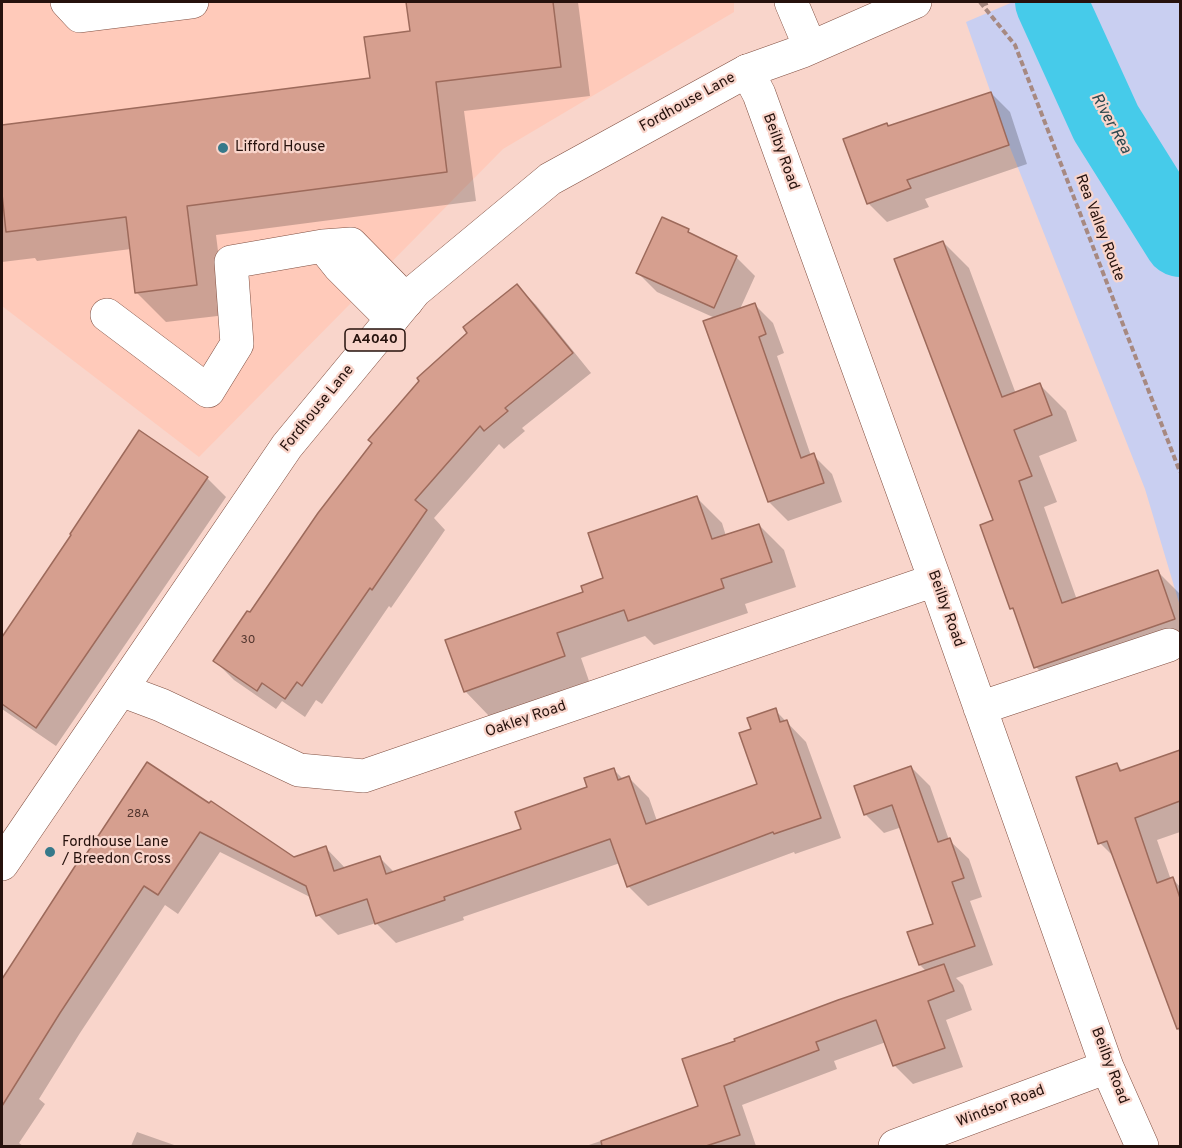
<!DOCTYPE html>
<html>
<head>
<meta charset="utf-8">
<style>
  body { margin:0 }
  #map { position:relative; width:1182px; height:1148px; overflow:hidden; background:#f9d5cb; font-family:Overpass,sans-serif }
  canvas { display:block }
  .frame { position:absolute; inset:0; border:3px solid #26120d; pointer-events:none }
</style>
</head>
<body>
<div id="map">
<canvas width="1182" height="1148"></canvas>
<div class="frame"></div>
</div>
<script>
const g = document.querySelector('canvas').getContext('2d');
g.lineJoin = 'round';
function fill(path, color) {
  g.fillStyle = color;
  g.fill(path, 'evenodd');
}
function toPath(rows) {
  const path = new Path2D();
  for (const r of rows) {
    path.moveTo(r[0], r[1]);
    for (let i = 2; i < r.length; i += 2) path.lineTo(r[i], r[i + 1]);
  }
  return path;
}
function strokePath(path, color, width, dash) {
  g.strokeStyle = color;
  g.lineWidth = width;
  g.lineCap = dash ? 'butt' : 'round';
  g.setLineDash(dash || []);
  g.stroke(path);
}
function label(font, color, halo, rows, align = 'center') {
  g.font = font + ' Overpass,sans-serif';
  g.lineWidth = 4.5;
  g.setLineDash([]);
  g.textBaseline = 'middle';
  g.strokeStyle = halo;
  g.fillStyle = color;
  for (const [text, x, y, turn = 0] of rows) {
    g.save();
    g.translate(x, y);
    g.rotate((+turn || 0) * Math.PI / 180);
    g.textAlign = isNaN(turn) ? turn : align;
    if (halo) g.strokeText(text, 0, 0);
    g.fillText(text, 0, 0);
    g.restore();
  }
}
const built = toPath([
  [2,2,734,2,734,12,503,149,199,457,2,306]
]);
const green = toPath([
  [1013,2,1180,2,1180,606,1145,489,1009,145,966,22]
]);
const shadow = toPath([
  [408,2,578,2,590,96,464,111,476,201,216,235,226,315,166,322,137,293,131,249,37,261,35,258,2,262,2,126,371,79,412,32],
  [991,93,1010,112,1027,164,925,199,929,207,887,222,868,203,889,128],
  [688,231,695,238,736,257,755,276,740,309,754,304,773,323,784,353,777,356,811,456,813,455,832,474,842,502,788,521,769,502,715,318,657,292,638,273],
  [943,242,969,268,1016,394,1040,385,1066,411,1077,441,1039,456,1057,502,1044,507,1077,600,1158,572,1180,594,1180,652,1062,693,1036,667,1017,614,1011,608],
  [517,286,536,305,591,373,522,428,525,431,504,449,499,444,434,518,445,530,391,608,389,606,322,704,316,700,305,717,282,701,276,709,234,680,215,661,469,333],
  [139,432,207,478,226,497,56,746,2,709,2,640],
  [697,498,722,523,726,536,759,525,784,550,796,587,745,604,748,613,654,645,645,636,581,658,589,681,490,717,465,691,585,593,605,579],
  [775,710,806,742,841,838,795,854,794,852,648,906,628,886,620,863,463,917,464,920,396,943,376,923,338,935,318,915,312,898,220,852,178,914,165,905,80,1033,39,1099,45,1104,19,1143,23,1146,2,1146,2,981,79,862,81,864,148,764,294,859,326,848,346,869,379,857,394,872,523,830,589,788,613,769,624,780,629,778,649,798,657,821,759,785,753,730],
  [1180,751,1180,832,1157,840,1171,880,1173,879,1180,887,1180,1034,1116,859,1100,843,1117,765,1123,771],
  [911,767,930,786,949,840,969,859,982,897,970,901,993,965,956,978,963,985,972,1010,946,1020,963,1067,913,1084,894,1065,886,1042,834,1061,837,1069,742,1105,756,1146,586,1146,700,1107,684,1060,927,972,920,965,935,925,902,827,884,833,865,814],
  [137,1132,177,1146,131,1146]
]);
const river = toPath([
  [1051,2,1106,123,1180,241]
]);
const building = toPath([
  [406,2,553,2,561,67,436,82,447,172,187,206,197,285,135,293,126,217,6,232,2,194,2,125,370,78,364,37,410,31,406,2],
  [991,92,1009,145,907,180,911,188,867,204,843,139,887,123,888,126,991,92],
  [662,217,689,229,688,232,737,256,714,308,636,273,662,217],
  [943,241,1002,397,1040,383,1052,415,1014,430,1032,476,1019,481,1062,603,1158,570,1175,619,1034,668,1013,608,1010,609,980,525,993,520,894,259,943,241],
  [517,284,573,353,505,408,508,411,484,431,480,426,415,500,427,510,372,590,370,588,302,686,297,682,285,699,262,683,257,691,213,661,247,611,250,612,318,513,372,443,368,440,419,381,417,378,467,333,463,327,517,284],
  [755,303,766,334,759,337,801,458,814,453,824,483,768,502,703,321,755,303],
  [139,430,208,477,36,728,2,704,2,637,71,535,70,534,139,430],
  [697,496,712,539,759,524,772,562,721,579,724,588,628,621,624,610,557,633,565,656,464,692,445,640,583,592,581,586,603,578,588,533,697,496],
  [776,708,780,722,787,720,821,818,774,834,773,832,627,887,610,839,444,897,445,900,375,924,367,899,316,916,306,886,200,832,158,895,144,886,60,1013,2,1106,2,979,79,860,81,862,147,762,209,803,211,801,294,857,326,846,334,871,380,856,386,874,521,829,515,812,587,787,584,778,614,768,618,780,629,776,646,824,757,784,739,733,751,729,747,718,776,708],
  [1180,750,1180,801,1135,818,1157,883,1173,877,1180,898,1180,1028,1177,1029,1107,841,1098,844,1076,777,1117,763,1120,771,1180,750],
  [911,766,938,842,950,838,964,878,952,882,975,946,919,965,907,932,933,924,892,805,864,815,854,786,911,766],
  [944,964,954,991,928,1001,945,1048,893,1066,876,1020,816,1042,819,1050,724,1086,740,1135,706,1146,602,1146,601,1141,698,1106,682,1059,735,1041,734,1039,838,1000,944,964]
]);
const path = toPath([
  [980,2,1015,45,1180,472],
  [982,5,990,2]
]);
const minor = toPath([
  [67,2,80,16,192,2],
  [791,2,810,47],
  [747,71,759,94,935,580,1107,1067,1142,1146],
  [323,246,339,266,392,319],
  [107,315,208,391,237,344,231,262,323,246,351,244,407,301],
  [121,690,161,705,299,770,364,776,935,580],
  [980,708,1169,645],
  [895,1146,1107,1067]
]);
const major = toPath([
  [2,864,287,446,415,291,550,179,747,71,803,51,915,2]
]);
const markers = [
  [223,148,6,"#36798a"],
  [50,852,6,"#36798a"]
];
const numberNames = [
  ["30",248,641],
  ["28A",138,815]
];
const shields = [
  [375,340,60]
];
const shieldNames = [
  ["A4040",375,340]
];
const streetNames = [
  ["Fordhouse Lane",688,103,-29],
  ["Beilby Road",780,152,70],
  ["Rea Valley Route",1099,228,69],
  ["Fordhouse Lane",318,409,-51],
  ["Beilby Road",945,609,70],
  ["Oakley Road",526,720,-19],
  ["Beilby Road",1109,1066,69],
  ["Windsor Road",1001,1107,-21]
];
const poiNames = [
  ["Lifford House",235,148],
  ["Fordhouse Lane",62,843],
  ["/ Breedon Cross",62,860]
];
const waterNames = [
  ["River Rea",1110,124,61]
];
fill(built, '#ffcaba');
fill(green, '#c9cff1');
fill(shadow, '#0003');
strokePath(river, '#46cbea', 72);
fill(building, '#d69f8f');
strokePath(building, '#9d6a5b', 1.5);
strokePath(minor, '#804f41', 34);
strokePath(major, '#804f41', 34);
strokePath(path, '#a78981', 4, [6, 3]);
strokePath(minor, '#fff', 33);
strokePath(major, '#fff', 33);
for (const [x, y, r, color] of markers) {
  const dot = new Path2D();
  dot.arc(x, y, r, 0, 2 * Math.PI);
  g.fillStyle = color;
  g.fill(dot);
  strokePath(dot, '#f9d5cb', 2);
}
label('12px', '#52352e', null, numberNames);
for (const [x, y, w] of shields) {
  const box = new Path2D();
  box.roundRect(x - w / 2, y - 11, w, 22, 4.5);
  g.fillStyle = '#f9d5cb';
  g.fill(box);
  strokePath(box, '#26120d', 1.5);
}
label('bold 14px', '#26120d', null, shieldNames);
label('15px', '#26120d', '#f9d5cb', streetNames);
label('15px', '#26120d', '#f9d5cb', poiNames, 'left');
label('italic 16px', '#2c484f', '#f9d5cb', waterNames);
</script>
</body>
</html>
